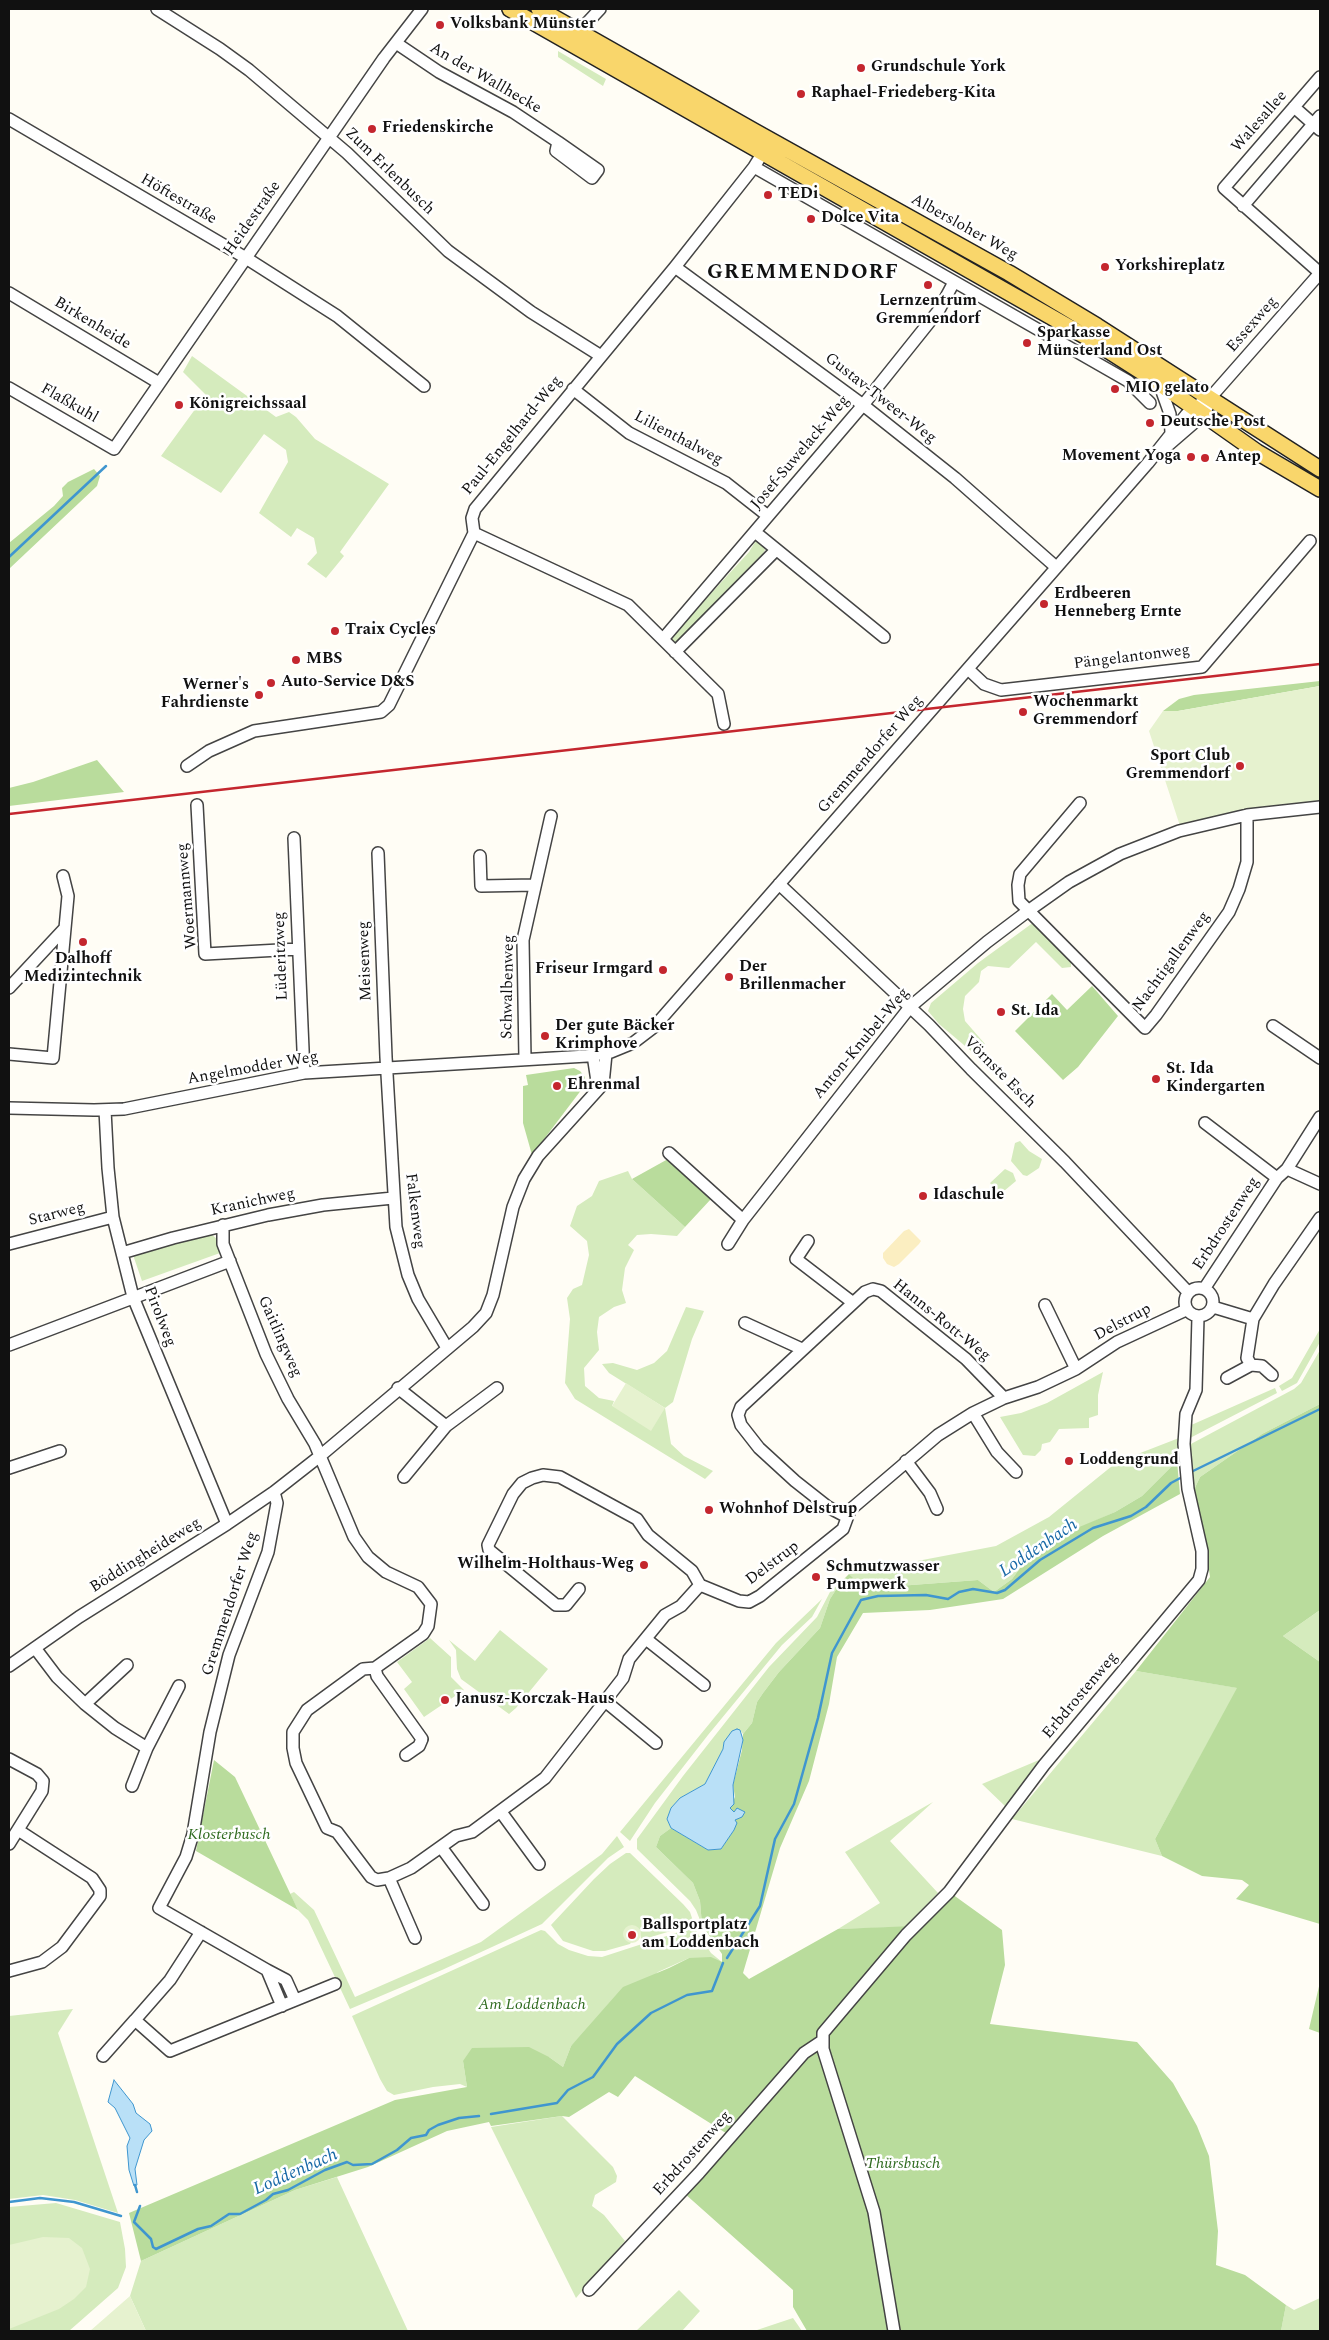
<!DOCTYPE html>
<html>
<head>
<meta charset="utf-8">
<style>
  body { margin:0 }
  #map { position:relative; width:1329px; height:2340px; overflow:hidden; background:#fffdf5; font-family:Spectral,serif }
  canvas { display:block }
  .frame { position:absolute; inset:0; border:10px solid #111; pointer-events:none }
</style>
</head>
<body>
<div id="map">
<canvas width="1329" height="2340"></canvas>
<div class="frame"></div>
</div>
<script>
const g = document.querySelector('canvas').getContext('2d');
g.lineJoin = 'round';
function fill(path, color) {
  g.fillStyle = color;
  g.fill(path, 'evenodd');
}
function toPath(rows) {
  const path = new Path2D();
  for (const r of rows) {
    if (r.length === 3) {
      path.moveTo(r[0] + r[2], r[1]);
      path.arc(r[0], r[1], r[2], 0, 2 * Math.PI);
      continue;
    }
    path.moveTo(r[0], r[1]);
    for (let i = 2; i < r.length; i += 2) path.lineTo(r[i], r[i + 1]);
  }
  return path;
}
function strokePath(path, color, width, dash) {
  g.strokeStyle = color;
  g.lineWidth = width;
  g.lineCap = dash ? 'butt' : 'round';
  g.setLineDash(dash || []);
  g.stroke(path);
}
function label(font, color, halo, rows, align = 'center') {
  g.font = font + ' Spectral,serif';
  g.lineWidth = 5;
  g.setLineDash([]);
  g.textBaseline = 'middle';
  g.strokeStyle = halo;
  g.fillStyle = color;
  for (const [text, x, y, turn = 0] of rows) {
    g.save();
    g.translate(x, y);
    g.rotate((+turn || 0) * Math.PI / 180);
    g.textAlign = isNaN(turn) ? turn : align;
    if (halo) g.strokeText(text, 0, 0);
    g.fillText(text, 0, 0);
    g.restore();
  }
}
const green = toPath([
  [558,51,606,79,603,86,558,57],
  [192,356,276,417,289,412,296,417,315,439,389,484,340,552,344,556,326,578,307,564,317,553,314,538,297,528,291,537,259,513,288,462,286,450,264,434,221,493,161,456,204,397,218,407,183,372],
  [755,542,760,542,764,546,765,550,761,557,678,642,672,641,672,636,749,552],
  [1034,922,1071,962,1071,967,1062,968,1036,942,1009,968,988,966,981,971,979,982,965,996,963,1009,965,1021,985,1044,977,1056,939,1024,928,1011,931,1003,978,963],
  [1020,1141,1029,1151,1042,1159,1039,1168,1027,1176,1023,1175,1011,1161,1015,1143],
  [1005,1169,1013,1173,1016,1181,1004,1191,998,1192,990,1183],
  [628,1171,632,1179,685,1227,677,1236,651,1234,637,1235,628,1245,634,1250,625,1268,622,1290,626,1303,614,1307,599,1317,597,1332,599,1350,584,1368,585,1386,599,1398,614,1401,612,1406,665,1408,609,1373,602,1364,613,1363,637,1370,654,1363,667,1351,686,1307,704,1311,692,1339,673,1402,665,1408,671,1444,684,1456,713,1471,705,1479,575,1399,565,1383,570,1319,567,1298,573,1289,582,1285,589,1255,587,1241,570,1226,577,1206,592,1196,599,1181],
  [211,1234,217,1239,220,1253,142,1281,133,1255,177,1240],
  [1320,1329,1320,1342,1297,1383,1282,1391,1279,1386,1292,1378],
  [1320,1350,1320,1404,1262,1434,1200,1477,1193,1492,1189,1445,1294,1389,1301,1383],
  [1103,1372,1098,1395,1098,1415,1089,1418,1089,1428,1059,1429,1050,1442,1042,1444,1041,1450,1035,1456,1023,1455,1000,1417,1021,1413,1047,1403],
  [1275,1388,1277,1393,1190,1438,1189,1426],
  [1179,1438,1177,1461,1142,1496,1115,1512,1043,1544,1032,1552,1012,1579,994,1592,978,1580,872,1588,861,1585,849,1574,996,1546,1049,1517,1117,1462],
  [841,1582,830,1599,820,1628,779,1672,763,1693,757,1702,752,1723,743,1734,740,1730,724,1742,723,1749,705,1784,680,1798,671,1808,667,1819,671,1828,660,1836,656,1847,693,1883,700,1901,702,1925,696,1910,690,1901,637,1849,637,1839,683,1776,769,1667,817,1617,830,1592],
  [822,1599,812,1617,782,1645,708,1735,655,1803,630,1841,620,1832,776,1643],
  [1320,1610,1320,1662,1283,1636],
  [500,1630,548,1669,516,1708,509,1714,461,1679,457,1669,456,1650,449,1640,475,1661],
  [430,1638,451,1657,451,1677,464,1690,424,1717,404,1689,412,1682,397,1662],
  [1136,1671,1238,1688,1155,1839,1162,1856,1012,1819],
  [1039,1760,1006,1807,982,1784],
  [933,1802,890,1841,938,1893,905,1927,838,1929,880,1903,845,1852],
  [617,1836,624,1847,608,1858,542,1924,442,1970,350,2009,308,1920,298,1910,290,1894,294,1892,314,1910,355,1997,481,1942,602,1854],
  [626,1853,630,1853,683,1904,690,1912,694,1924,641,1940,640,1929,630,1944,605,1951,593,1951,563,1941,551,1925,594,1879,610,1864],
  [695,1929,711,1953,722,1962,689,1958,658,1972,571,2046,563,2067,549,2057,463,2061,467,2087,460,2084,433,2087,394,2095,387,2091,380,2079,352,2016,541,1930,545,1931,558,1944,569,1950,588,1956,602,1957,679,1932],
  [73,2009,58,2033,118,2213,75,2200,43,2195,9,2199,9,2016],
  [562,2116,613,2167,617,2176,616,2182,595,2195,592,2206,604,2215,625,2241,576,2298,491,2127],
  [337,2177,408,2331,146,2331,130,2296,141,2261,295,2190],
  [56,2203,120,2222,125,2249,126,2267,118,2288,69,2331,9,2331,9,2207],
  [679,2290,700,2311,682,2331,636,2331],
  [1320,2298,1320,2331,1281,2331,1286,2305,1294,2310],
  [793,2318,802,2331,754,2331]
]);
const forest = toPath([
  [94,469,100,476,97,486,9,569,9,543,54,506,63,496,62,488,68,482],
  [1320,681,1320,686,1178,711,1163,711,1179,699,1194,695],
  [97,760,124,792,9,806,9,788,33,782],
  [1092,986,1118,1016,1078,1067,1063,1080,1015,1031,1052,994,1067,1010],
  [574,1068,580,1071,585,1077,585,1085,532,1155,523,1123,523,1086,528,1085,526,1075],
  [668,1159,711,1199,685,1227,632,1179],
  [1320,1404,1320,1610,1283,1636,1320,1662,1320,1924,1236,1899,1249,1885,1242,1880,1202,1876,1162,1856,1155,1839,1237,1688,1136,1671,1210,1577,1203,1526,1193,1492,1200,1477,1262,1434],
  [1177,1461,1180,1494,1103,1536,1003,1599,930,1610,863,1613,837,1657,829,1704,809,1781,780,1848,743,1973,749,1979,838,1929,914,1926,952,1894,1002,1930,1005,1965,990,2024,1137,2042,1173,2083,1197,2126,1209,2156,1218,2231,1216,2265,1245,2275,1286,2305,1281,2331,807,2331,793,2307,793,2290,684,2193,729,2135,635,2076,618,2097,609,2092,569,2117,562,2116,491,2126,489,2122,447,2131,368,2167,295,2190,141,2261,129,2213,395,2100,467,2087,463,2061,472,2048,529,2047,549,2057,563,2067,571,2046,623,1987,669,1968,689,1958,711,1957,722,1962,722,1954,702,1925,700,1901,693,1883,656,1847,660,1836,671,1828,708,1850,721,1849,734,1830,735,1820,739,1817,730,1808,735,1797,733,1785,742,1750,743,1734,752,1723,757,1702,763,1693,779,1672,820,1628,830,1599,841,1582,849,1574,861,1585,872,1588,978,1580,994,1592,1012,1579,1032,1552,1065,1533,1115,1512,1142,1496],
  [214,1760,235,1777,298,1910,196,1851],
  [1320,1982,1320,2033,1309,2029]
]);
const sand = toPath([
  [909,1229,921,1241,919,1244,899,1264,894,1267,887,1264,883,1258,883,1253,904,1231]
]);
const pitch = toPath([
  [1320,686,1320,801,1247,811,1180,826,1149,731,1163,711,1178,711],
  [626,1383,665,1408,651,1431,612,1406],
  [632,1934,9],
  [43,2237,69,2238,82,2248,90,2269,86,2287,74,2299,59,2309,9,2329,9,2245],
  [130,2296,146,2331,90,2331]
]);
const water = toPath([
  [737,1729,740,1730,743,1740,733,1785,734,1804,730,1808,734,1812,737,1808,745,1812,742,1817,735,1820,737,1823,734,1830,721,1849,708,1850,671,1828,667,1819,671,1808,680,1798,705,1784,723,1749,724,1742,732,1731,737,1729],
  [114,2080,133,2104,136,2113,150,2124,152,2131,144,2140,135,2169,137,2185,134,2186,129,2170,127,2146,130,2138,115,2108,108,2102,114,2080]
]);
const stream = toPath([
  [9,557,106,466],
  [1189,1473,1320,1409],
  [727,1958,760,1906,775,1839,794,1804,818,1718,832,1653,861,1600,878,1596,926,1595,948,1599,959,1592,973,1589,997,1593,1005,1590,1040,1560,1093,1528,1131,1516,1146,1507,1171,1483,1184,1476],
  [491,2114,557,2103,568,2090,593,2077,617,2044,651,2013,687,1995,712,1991,723,1963],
  [135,2185,137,2192],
  [9,2202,40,2198,74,2202,121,2216],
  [140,2206,134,2222,151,2239,153,2247,156,2249,198,2229,211,2226,229,2214,240,2214,266,2200,273,2194,288,2190,325,2170,347,2162,353,2165,372,2164,397,2150,411,2138,426,2135,429,2130,438,2125,459,2118,479,2116]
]);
const minor = toPath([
  [157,9,220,49,249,70,347,153,448,251,531,312,601,356],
  [582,34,586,24,600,9],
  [396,43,439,72,513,112,558,142,598,170,592,178,556,151,558,142],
  [1320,77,1224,188,1320,273],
  [1294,107,1320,130],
  [9,119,246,258,337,316,424,386],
  [754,167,1128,381,1150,403],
  [1243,206,1320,116],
  [675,267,863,405,955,478,1056,567],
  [9,293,159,383],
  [1159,383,1170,414,1171,433],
  [9,388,114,449,384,58,422,9],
  [573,389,629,433,726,483,768,516],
  [1166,447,1203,415,1207,408],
  [755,532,884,637],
  [474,533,628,605,718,694,724,724],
  [663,639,863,405,939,310,954,282],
  [675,652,776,550],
  [968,669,984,684,1001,690,1202,667,1310,541],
  [187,766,209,751,254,731,381,712,389,705,474,533,472,518,475,509,675,267,754,167,767,146],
  [1080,803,1020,874,1018,885,1019,901,1145,1028,1156,1015,1229,912,1239,889,1247,862,1247,815],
  [197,805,205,954,298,949],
  [294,838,304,1073],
  [378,853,386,1057,396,1227,408,1275,418,1299,447,1348],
  [480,856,481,886,535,885],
  [779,884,929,1025,971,1069,1065,1162,1188,1292],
  [9,988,65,928],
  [1273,1026,1320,1058],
  [9,1054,53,1058,68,896,63,876],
  [593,1055,598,1088],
  [525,1059,523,940,551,816],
  [9,1108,94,1110,124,1109,304,1073,587,1056,611,1052,633,1043,654,1027,1148,463,1186,415,1193,408,1210,398,1320,273],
  [105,1110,108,1168,113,1217,133,1297,227,1524],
  [1205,1123,1277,1178],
  [669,1153,743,1220],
  [1287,1169,1320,1184],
  [223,1225,223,1244,266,1354,288,1399,315,1444,354,1537,368,1557,386,1572,418,1587,431,1604,428,1626,423,1634,375,1668,363,1669,307,1710,293,1732,293,1748,296,1763,327,1828,337,1832,371,1877,377,1880,389,1878,411,1868,456,1836,472,1832,545,1778,623,1678,629,1659,665,1615,681,1606,700,1585,739,1601,749,1602,760,1596,843,1529,850,1510,938,1435,973,1413,1004,1398,1038,1387,1076,1369,1117,1342,1186,1310],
  [808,1241,796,1259,852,1302],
  [9,1244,113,1217],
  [728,1244,743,1220,910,1007,987,942,1028,911,1069,882,1120,854,1179,831,1247,815,1320,807],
  [122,1253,173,1238,268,1215,323,1205,393,1198],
  [1199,1302,14],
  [1204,1289,1277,1178,1287,1169,1320,1117],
  [1045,1305,1076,1369],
  [1213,1307,1253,1319,1274,1284,1320,1218],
  [1253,1319,1247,1358,1251,1365,1262,1366,1272,1375],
  [745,1323,802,1349],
  [9,1345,230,1261],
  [1227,1378,1251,1365],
  [398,1388,446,1426],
  [973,1413,997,1452,1016,1472],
  [906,1461,930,1493,937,1509],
  [9,1468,60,1451],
  [404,1477,446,1426,497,1388],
  [274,1492,277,1503,268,1552,229,1655,210,1732,193,1834,186,1857,159,1908,267,1970,282,2006],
  [847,1517,828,1507,795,1481,759,1448,741,1425,738,1415,741,1407,865,1292,873,1289,881,1291,966,1359,1004,1398],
  [579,1589,566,1605,556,1605,489,1550,488,1545,513,1494,522,1483,532,1478,543,1475,560,1477,637,1519,648,1535,692,1571,700,1585],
  [646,1639,704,1685],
  [35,1648,57,1677,85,1704,115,1728,147,1748],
  [9,1666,79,1617,227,1524,274,1492,320,1456,473,1327,486,1313,493,1295,513,1207,524,1179,538,1156,603,1084,606,1054],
  [375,1668,377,1676,422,1739,419,1746,406,1755],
  [605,1701,656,1743],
  [85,1704,127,1665],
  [9,1759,37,1774,43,1781,42,1791,9,1844],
  [132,1786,147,1748,179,1686],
  [501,1812,539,1864],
  [441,1847,483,1904],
  [389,1878,415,1938],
  [201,1932,170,1980,135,2020,170,2051,335,1984],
  [267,1970,286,1980,295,2000],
  [9,1971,42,1962,62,1947,100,1896,100,1890,92,1878,18,1830],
  [103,2056,135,2020],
  [589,2290,699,2173,804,2053,822,2041],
  [894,2331,874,2212,823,2049,823,2033,906,1935,949,1892,1044,1765,1199,1580,1202,1569,1202,1551,1188,1489,1184,1444,1186,1414,1196,1390,1198,1317]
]);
const major = toPath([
  [510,9,1090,339,1159,383,1257,452,1320,489],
  [539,9,754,131,1009,273,1097,326,1320,469]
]);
const rail = toPath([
  [9,814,1320,664]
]);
const markers = [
  [440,25,5,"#c4262e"],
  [861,68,5,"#c4262e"],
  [801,94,5,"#c4262e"],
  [372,129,5,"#c4262e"],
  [768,195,5,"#c4262e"],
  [811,219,5,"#c4262e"],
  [1105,267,5,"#c4262e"],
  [928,285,5,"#c4262e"],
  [1027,343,5,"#c4262e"],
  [1115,389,5,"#c4262e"],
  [179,405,5,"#c4262e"],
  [1150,423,5,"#c4262e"],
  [1191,457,5,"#c4262e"],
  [1205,458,5,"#c4262e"],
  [1044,604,5,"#c4262e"],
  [335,631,5,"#c4262e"],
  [296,660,5,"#c4262e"],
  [271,683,5,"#c4262e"],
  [259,695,5,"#c4262e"],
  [1023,712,5,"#c4262e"],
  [1240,766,5,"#c4262e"],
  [83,942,5,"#c4262e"],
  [663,970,5,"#c4262e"],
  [729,977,5,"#c4262e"],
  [1001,1012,5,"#c4262e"],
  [545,1036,5,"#c4262e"],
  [1156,1079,5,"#c4262e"],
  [557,1086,5,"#c4262e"],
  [923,1196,5,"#c4262e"],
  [1069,1461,5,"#c4262e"],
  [709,1510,5,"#c4262e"],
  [644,1565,5,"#c4262e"],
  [816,1577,5,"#c4262e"],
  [445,1700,5,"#c4262e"],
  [632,1935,5,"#c4262e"]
];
const poiNames = [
  ["Volksbank Münster",450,25],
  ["Grundschule York",871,68],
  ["Raphael-Friedeberg-Kita",811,94],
  ["Friedenskirche",382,129],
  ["TEDi",778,195],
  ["Dolce Vita",821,219],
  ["Yorkshireplatz",1115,267],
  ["Lernzentrum",928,302,"center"],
  ["Gremmendorf",928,320,"center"],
  ["Sparkasse",1037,334],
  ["Münsterland Ost",1037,352],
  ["MIO gelato",1125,389],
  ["Königreichssaal",189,405],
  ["Deutsche Post",1160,423],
  ["Movement Yoga",1181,457,"right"],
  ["Antep",1215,458],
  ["Erdbeeren",1054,595],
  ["Henneberg Ernte",1054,613],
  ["Traix Cycles",345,631],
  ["MBS",306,660],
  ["Auto-Service D&S",281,683],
  ["Werner's",249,686,"right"],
  ["Fahrdienste",249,704,"right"],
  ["Wochenmarkt",1033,703],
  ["Gremmendorf",1033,721],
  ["Sport Club",1230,757,"right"],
  ["Gremmendorf",1230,775,"right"],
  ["Dalhoff",83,960,"center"],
  ["Medizintechnik",83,978,"center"],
  ["Der",739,968],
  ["Brillenmacher",739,986],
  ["Friseur Irmgard",653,970,"right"],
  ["St. Ida",1011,1012],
  ["Der gute Bäcker",555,1027],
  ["Krimphove",555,1045],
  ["St. Ida",1166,1070],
  ["Kindergarten",1166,1088],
  ["Ehrenmal",567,1086],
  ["Idaschule",933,1196],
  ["Loddengrund",1079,1461],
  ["Wohnhof Delstrup",719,1510],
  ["Wilhelm-Holthaus-Weg",634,1565,"right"],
  ["Schmutzwasser",826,1568],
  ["Pumpwerk",826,1586],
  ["Janusz-Korczak-Haus",455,1700],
  ["Ballsportplatz",642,1926],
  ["am Loddenbach",642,1944]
];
const streetNames = [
  ["An der Wallhecke",485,79,30],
  ["Walesallee",1260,122,-49],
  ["Zum Erlenbusch",389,172,44],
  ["Höftestraße",178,200,30],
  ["Heidestraße",253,219,-55],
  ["Albersloher Weg",964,228,29],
  ["Birkenheide",92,324,31],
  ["Essexweg",1253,325,-49],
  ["Gustav-Tweer-Weg",880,399,38],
  ["Flaßkuhl",69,404,30],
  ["Paul-Engelhard-Weg",513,436,-51],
  ["Lilienthalweg",678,439,28],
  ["Josef-Suwelack-Weg",801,453,-50],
  ["Pängelantonweg",1132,658,-7],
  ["Gremmendorfer Weg",871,755,-49],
  ["Woermannweg",188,896,-95],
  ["Lüderitzweg",282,956,-92],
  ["Meisenweg",366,961,-92],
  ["Nachtigallenweg",1172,962,-54],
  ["Schwalbenweg",509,987,-89],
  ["Anton-Knubel-Weg",862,1044,-50],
  ["Angelmodder Weg",253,1069,-10],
  ["Vörnste Esch",999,1073,45],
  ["Kranichweg",253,1203,-12],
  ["Falkenweg",414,1211,83],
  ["Starweg",57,1215,-14],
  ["Erbdrostenweg",1227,1224,-57],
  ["Pirolweg",159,1317,69],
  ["Hanns-Rott-Weg",941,1321,39],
  ["Delstrup",1123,1323,-28],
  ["Gaitlingweg",279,1337,66],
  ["Böddingheideweg",146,1556,-32],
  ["Delstrup",773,1564,-37],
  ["Gremmendorfer Weg",231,1604,-72],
  ["Erbdrostenweg",1081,1696,-50],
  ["Erbdrostenweg",693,2154,-48]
];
const parkNames = [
  ["Klosterbusch",229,1836],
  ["Am Loddenbach",532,2006],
  ["Thürsbusch",903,2165]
];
const waterNames = [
  ["Loddenbach",1039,1549,-34],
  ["Loddenbach",296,2173,-24]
];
const districtNames = [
  ["GREMMENDORF",803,274]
];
fill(green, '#d5ebbd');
fill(forest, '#b9dc9c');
fill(sand, '#fbeec1');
fill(pitch, '#e6f2cf');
fill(water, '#b9e0f7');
strokePath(water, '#3f96cf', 1);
strokePath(stream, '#3f96cf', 2.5);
strokePath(minor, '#444', 14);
strokePath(major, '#222', 18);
strokePath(minor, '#fff', 11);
strokePath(major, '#f9d66b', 15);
strokePath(rail, '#c4262e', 2.5);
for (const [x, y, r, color] of markers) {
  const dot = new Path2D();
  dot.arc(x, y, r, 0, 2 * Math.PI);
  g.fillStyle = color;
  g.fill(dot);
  strokePath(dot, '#fff', 2);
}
label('bold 16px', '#111', '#fff', poiNames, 'left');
label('16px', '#111', '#fff', streetNames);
label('italic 16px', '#2f6b1f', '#fff', parkNames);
label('italic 18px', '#1768a6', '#fff', waterNames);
g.letterSpacing = '1px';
label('bold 21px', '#111', '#fff', districtNames);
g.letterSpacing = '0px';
</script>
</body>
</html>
